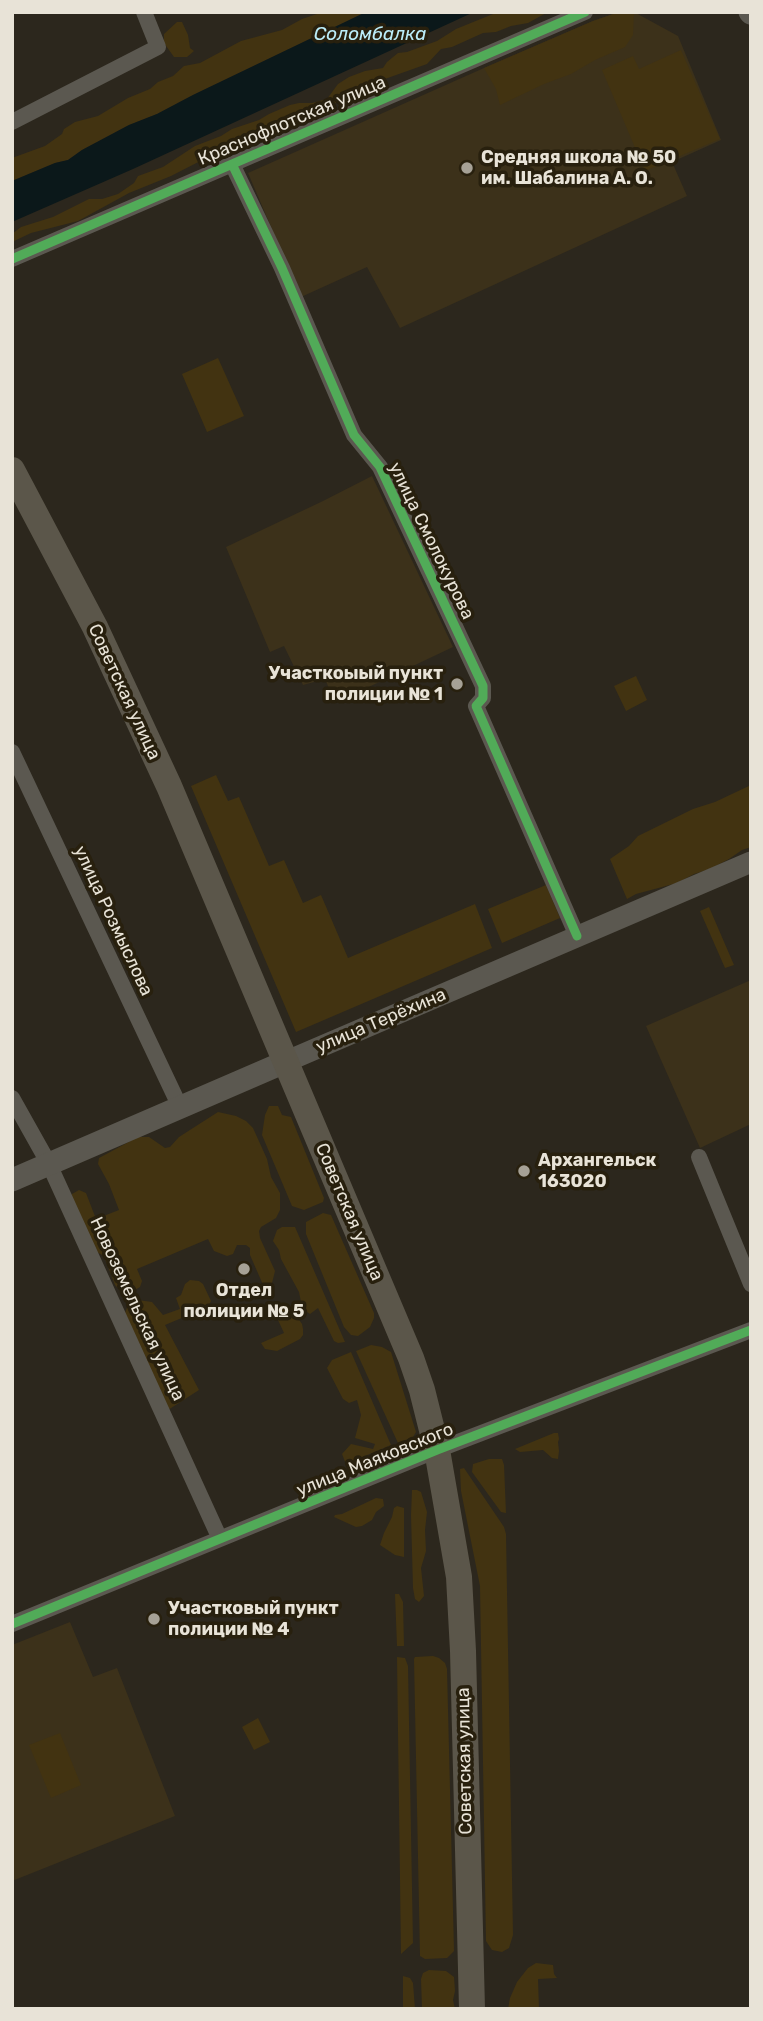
<!DOCTYPE html>
<html>
<head>
<meta charset="utf-8">
<style>
  body { margin:0 }
  #map { position:relative; width:763px; height:2021px; overflow:hidden; background:#2c271d; font-family:Rubik,sans-serif }
  canvas { display:block }
  .frame { position:absolute; inset:0; border:14px solid #e8e3d7; pointer-events:none }
</style>
</head>
<body>
<div id="map">
<canvas width="763" height="2021"></canvas>
<div class="frame"></div>
</div>
<script>
const g = document.querySelector('canvas').getContext('2d');
g.lineJoin = 'round';
function fill(path, color) {
  g.fillStyle = color;
  g.fill(path, 'evenodd');
}
function toPath(rows) {
  const path = new Path2D();
  for (const r of rows) {
    path.moveTo(r[0], r[1]);
    for (let i = 2; i < r.length; i += 2) path.lineTo(r[i], r[i + 1]);
  }
  return path;
}
function strokePath(path, color, width, dash) {
  g.strokeStyle = color;
  g.lineWidth = width;
  g.lineCap = dash ? 'butt' : 'round';
  g.setLineDash(dash || []);
  g.stroke(path);
}
function label(font, color, halo, rows, align = 'center') {
  g.font = font + ' Rubik,sans-serif';
  g.lineWidth = 7;
  g.setLineDash([]);
  g.textBaseline = 'middle';
  g.strokeStyle = halo;
  g.fillStyle = color;
  for (const [text, x, y, turn = 0] of rows) {
    g.save();
    g.translate(x, y);
    g.rotate((+turn || 0) * Math.PI / 180);
    g.textAlign = isNaN(turn) ? turn : align;
    if (halo) g.strokeText(text, 0, 0);
    g.fillText(text, 0, 0);
    g.restore();
  }
}
const built = toPath([
  [619,12,634,12,678,36,721,140,672,162,687,196,400,328,367,267,301,297,248,173,484,68,593,21],
  [372,476,453,647,335,703,325,679,303,685,284,646,270,652,226,547,323,501],
  [751,980,751,1124,700,1148,646,1026],
  [70,1622,93,1677,117,1668,175,1816,12,1881,12,1645]
]);
const green = toPath([
  [366,12,193,95,157,114,129,125,82,150,68,160,55,163,12,181,12,158,45,146,62,134,64,129,75,122,98,116,128,98,150,89,158,82,173,76,184,66,200,63,241,41,282,30,302,19,320,13],
  [498,12,548,12,528,23,511,26,496,32,483,33,452,47,441,49,427,64,354,90,324,111,306,115,214,154,171,176,129,193,78,221,31,233,12,242,12,234,21,227,53,217,89,199,102,199,118,194,134,183,138,176,163,167,195,146,221,136,232,129,259,120,269,114,290,105,299,103,312,103,327,99,338,84,349,77,365,71,383,68,387,62,398,53,407,52,437,41,456,29],
  [619,12,634,12,633,35,625,47,595,60,571,74,544,84,500,105,496,89,484,68,593,21],
  [177,22,182,22,188,35,190,48,194,51,187,57,174,57,164,43,164,34],
  [681,50,720,139,645,171,602,70,633,56,639,69],
  [218,358,244,416,207,432,182,374],
  [636,676,647,700,626,711,614,686],
  [216,775,228,801,239,797,269,866,284,860,303,903,321,895,348,958,475,904,492,948,296,1032,191,786],
  [751,785,751,847,742,850,729,859,710,869,694,874,677,883,636,894,627,899,610,859,629,846,638,836,693,809,715,802],
  [546,885,560,918,502,943,488,909],
  [709,907,734,965,725,968,700,911],
  [269,1106,278,1106,282,1115,291,1117,324,1198,323,1202,304,1210,292,1206,262,1135,265,1115],
  [218,1112,236,1116,246,1121,253,1128,267,1159,271,1177,280,1193,280,1210,276,1218,261,1227,259,1231,260,1238,275,1271,272,1283,264,1287,250,1255,250,1248,246,1245,237,1245,233,1254,227,1256,214,1251,208,1239,137,1269,142,1281,140,1287,133,1291,120,1290,115,1285,104,1256,95,1251,71,1201,72,1194,79,1190,86,1193,96,1219,119,1210,109,1184,98,1164,99,1158,138,1137,149,1137,165,1148,170,1147,179,1137],
  [323,1213,331,1215,374,1313,374,1318,370,1327,358,1336,351,1335,344,1327,306,1234,306,1222],
  [282,1227,295,1227,345,1342,338,1343,334,1341,318,1308,310,1314,304,1310,301,1302,299,1292,281,1259,279,1250,273,1241,277,1230],
  [190,1280,199,1281,203,1284,211,1301,208,1307,165,1325,199,1390,168,1410,125,1313,128,1305,138,1300,152,1302,163,1315,180,1309,176,1298,181,1295,185,1284],
  [272,1307,293,1311,302,1324,303,1329,303,1335,300,1339,277,1351,265,1349,261,1343,284,1333],
  [371,1345,382,1347,391,1352,416,1432,413,1437,398,1443,356,1351],
  [351,1352,391,1445,346,1464,342,1454,351,1444,373,1449,375,1444,355,1438,361,1415,357,1400,349,1403,343,1399,327,1368,332,1360],
  [554,1433,558,1433,559,1439,558,1442,559,1451,558,1459,552,1458,543,1450,520,1452,515,1449],
  [393,1449,397,1459,360,1474,351,1472,348,1468],
  [489,1459,502,1459,504,1465,506,1513,501,1512,472,1472,473,1464],
  [464,1468,504,1527,506,1534,513,1935,509,1948,502,1952,492,1950,486,1941,480,1586,461,1491,460,1469],
  [412,1490,417,1490,421,1492,427,1512,425,1530,426,1551,421,1568,424,1596,419,1602,415,1599,413,1588,411,1515],
  [376,1498,383,1499,384,1506,376,1512,372,1520,362,1526,356,1527,334,1517,335,1515,342,1514],
  [397,1506,404,1508,404,1557,395,1555,380,1545,384,1533,392,1517,394,1508],
  [395,1594,399,1594,403,1602,404,1646,397,1646],
  [433,1656,439,1658,445,1663,447,1669,454,1951,447,1958,425,1959,420,1956,414,1659,415,1657],
  [397,1657,405,1658,408,1666,413,1943,401,1954],
  [258,1718,270,1742,254,1750,242,1727],
  [60,1733,81,1785,51,1798,29,1745],
  [536,1963,553,1965,554,1974,557,1978,538,1979,539,2009,508,2009,510,1998,517,1982,528,1968],
  [429,1970,446,1971,454,1977,455,1991,453,2000,455,2009,422,2009,421,1979,423,1973],
  [403,1976,410,1978,413,1983,415,2009,403,2009]
]);
const water = toPath([
  [366,12,474,12,133,169,12,222,12,181,55,163,68,160,82,150,129,125,157,114,193,95]
]);
const minor = toPath([
  [12,122,158,47,144,12],
  [232,164,282,268,354,435,380,467,483,686,483,698,476,706,577,936],
  [12,259,585,12],
  [12,752,180,1107],
  [12,1098,49,1164,220,1539],
  [699,1157,751,1284],
  [12,1624,437,1450,751,1330]
]);
const tertiary = toPath([
  [285,1062,751,862]
]);
const secondary = toPath([
  [750,12,751,13],
  [12,1180,285,1062]
]);
const primary = toPath([
  [12,470,95,627,169,786,411,1358,422,1390,437,1450,459,1577,463,1651,472,2009]
]);
const cycleway = toPath([
  [232,164,282,268,354,435,380,467,483,686,483,698,476,706,577,936],
  [12,259,585,12],
  [12,1624,437,1450,751,1330]
]);
const markers = [
  [467,168,7,"#a6a196"],
  [457,684,7,"#a6a196"],
  [524,1171,7,"#a6a196"],
  [244,1269,7,"#a6a196"],
  [154,1619,7,"#a6a196"]
];
const streetNames = [
  ["Краснофлотская улица",292,121,-23],
  ["улица Смолокурова",431,541,64],
  ["Советская улица",124,692,65],
  ["улица Розмыслова",113,921,65],
  ["улица Терёхина",381,1021,-23],
  ["Советская улица",349,1212,67],
  ["Новоземельская улица",137,1309,65],
  ["улица Маяковского",375,1460,-22],
  ["Советская улица",465,1761,-91]
];
const poiNames = [
  ["Средняя школа № 50",481,158],
  ["им. Шабалина А. О.",481,179],
  ["Участкоыый пункт",443,674,"right"],
  ["полиции № 1",443,695,"right"],
  ["Архангельск",538,1161],
  ["163020",538,1182],
  ["Отдел",244,1291,"center"],
  ["полиции № 5",244,1312,"center"],
  ["Участковый пункт",168,1609],
  ["полиции № 4",168,1630]
];
const waterNames = [
  ["Соломбалка",370,35]
];
fill(built, '#3c311a');
fill(green, '#423311');
fill(water, '#0b181a');
strokePath(minor, '#5b5850', 16);
strokePath(tertiary, '#5b5850', 21);
strokePath(secondary, '#5b5850', 23);
strokePath(primary, '#5b564a', 26);
strokePath(cycleway, '#51ab58', 9);
for (const [x, y, r, color] of markers) {
  const dot = new Path2D();
  dot.arc(x, y, r, 0, 2 * Math.PI);
  g.fillStyle = color;
  g.fill(dot);
  strokePath(dot, '#28200e', 2.5);
}
label('18px', '#e8e3d7', '#28200e', streetNames);
label('bold 18px', '#e8e3d7', '#28200e', poiNames, 'left');
label('italic 19px', '#bbedf9', '#28200e', waterNames);
</script>
</body>
</html>
